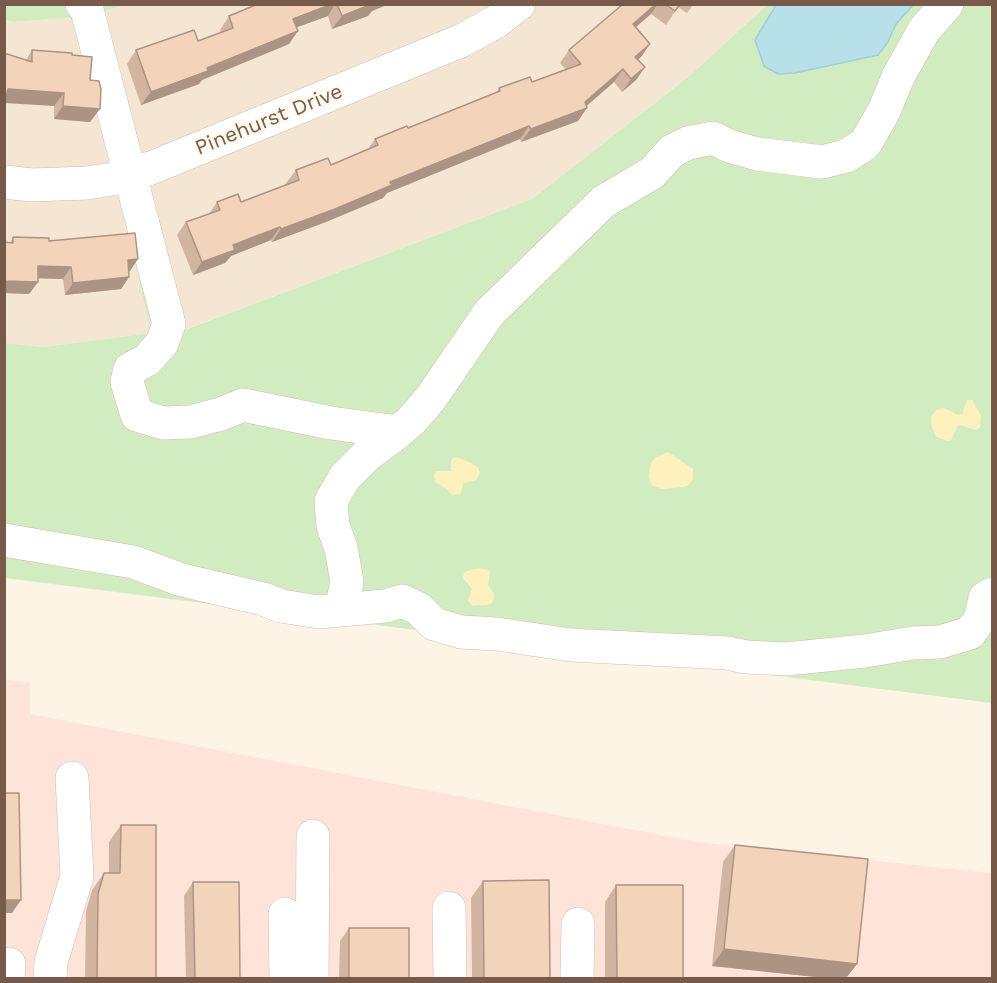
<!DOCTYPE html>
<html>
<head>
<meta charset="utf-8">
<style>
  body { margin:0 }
  #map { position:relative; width:997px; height:983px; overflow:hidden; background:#fdf4e5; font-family:"Work Sans",sans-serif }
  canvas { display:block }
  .frame { position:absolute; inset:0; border:6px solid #775a49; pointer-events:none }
</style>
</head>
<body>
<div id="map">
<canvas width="997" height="983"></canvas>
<div class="frame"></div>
</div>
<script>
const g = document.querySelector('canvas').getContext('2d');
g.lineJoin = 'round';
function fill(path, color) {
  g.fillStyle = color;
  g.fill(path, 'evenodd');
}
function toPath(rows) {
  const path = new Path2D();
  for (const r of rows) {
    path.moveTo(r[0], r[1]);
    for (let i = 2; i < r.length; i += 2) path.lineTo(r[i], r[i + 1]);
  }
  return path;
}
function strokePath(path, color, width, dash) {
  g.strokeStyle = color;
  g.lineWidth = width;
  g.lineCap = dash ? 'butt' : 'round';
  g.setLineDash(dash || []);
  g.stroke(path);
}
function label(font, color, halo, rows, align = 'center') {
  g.font = font + ' "Work Sans",sans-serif';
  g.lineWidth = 4.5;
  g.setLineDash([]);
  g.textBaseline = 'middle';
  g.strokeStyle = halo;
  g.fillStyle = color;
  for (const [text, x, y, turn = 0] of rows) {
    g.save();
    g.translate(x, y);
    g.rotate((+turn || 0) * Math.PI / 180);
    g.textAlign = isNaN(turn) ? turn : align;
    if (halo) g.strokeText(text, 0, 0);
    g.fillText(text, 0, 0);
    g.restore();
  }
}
const residential = toPath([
  [121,4,767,5,687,78,532,199,181,331,104,13],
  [79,17,151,333,44,347,5,343,4,20,13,22]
]);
const commercial = toPath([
  [5,680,30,682,30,714,697,842,992,873,992,978,5,978]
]);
const green = toPath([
  [5,5,121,5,104,12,182,331,532,199,687,78,767,5,992,5,992,703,5,578,5,343,44,347,151,333,79,17,13,22,5,20]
]);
const sand = toPath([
  [967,400,972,400,978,410,981,416,980,427,976,430,960,425,957,427,951,440,948,441,936,437,931,424,931,417,936,410,944,408,958,415,962,414],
  [668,452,693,469,693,479,689,485,684,487,662,489,651,485,649,477,651,463,655,458],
  [457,457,471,463,478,467,480,473,476,480,463,483,461,494,452,495,447,489,435,482,434,474,437,471,451,471,451,461,453,458],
  [480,568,490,571,488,585,494,594,494,598,492,603,487,605,472,606,468,600,472,589,463,578,464,573,467,571]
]);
const water = toPath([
  [776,5,776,4,913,5,896,24,888,42,878,55,795,73,778,74,764,66,755,40,776,5]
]);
const minor = toPath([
  [82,4,87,10,169,324,162,343,147,360,130,369,127,382,137,415,163,423,190,422,221,414,243,405,331,423,398,432,412,420,431,398,489,313,603,202,652,173,672,151,688,143,713,138,729,146,757,154,822,162,846,156,865,144,884,111,898,77,924,30,947,4],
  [4,182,32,185,87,183,112,179,151,168,463,40,497,21,519,4],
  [4,540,133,562,182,580,263,599,281,606,319,612,385,606,403,601,419,609,434,624,461,632,497,634,570,645,727,653,746,657,786,659,865,651,913,643,940,642,970,633,980,619,985,598,992,594],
  [341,609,347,582,341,548,333,526,331,501,345,477,366,456,398,432],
  [449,908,450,978],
  [285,914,286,978],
  [8,978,9,964],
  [50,978,51,962,77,876,72,778],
  [312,978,313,836],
  [577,978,578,924]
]);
const wall = toPath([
  [258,4,389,4,372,11,368,16,332,29,328,16,296,27,289,44,202,80,199,84,141,105,127,64,136,50,198,41,221,32,220,30,229,16],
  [623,4,694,4,687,13,678,7,666,25,651,14,636,27,641,57,638,59,645,67,636,80,622,92,614,82,586,106,578,121,521,142,520,139,387,193,383,198,326,222,272,242,271,240,231,256,225,263,193,275,177,235,186,222,209,214,217,202,241,202,287,185,286,183,296,170,331,165,368,149,375,139,408,128,496,93,499,88,532,82,566,70,560,63,569,50],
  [32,50,72,55,90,80,90,122,54,119,54,106,26,60],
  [13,237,49,241,130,271,129,271,129,277,121,289,65,295,63,279,38,278,38,282,29,294,4,293,4,242,10,243],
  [121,825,156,978,85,978,86,911,92,890,104,873,109,873,109,842],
  [735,845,857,964,846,978,825,978,712,966,723,862],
  [483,881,550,978,472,978,471,898],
  [193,882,240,978,186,978,184,896],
  [616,885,683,978,605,978,605,902],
  [349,928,409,978,339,978,340,941]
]);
const shadedWall = toPath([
  [332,4,335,4,328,16,284,32,293,19],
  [372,4,389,4,372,11,368,16,332,29,342,16],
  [656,4,658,4,651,14,624,37,633,24],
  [298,31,289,44,202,80,199,84,141,105,151,92],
  [650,44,641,57,626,70,635,57],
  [645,67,636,80,622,92,631,79],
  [623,69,614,82,582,110,587,108,578,121,521,142,531,129,585,102],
  [8,89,64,93,54,106,4,103],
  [63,106,100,109,90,122,54,119],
  [529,126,520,139,387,193,383,198,326,222,272,242,281,229,390,182],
  [280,227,271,240,231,256,225,263,193,275,202,262,233,245],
  [138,259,130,271,119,272,128,260],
  [38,266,71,267,63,279,30,278],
  [129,277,121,289,65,295,73,283],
  [4,281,38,282,29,294,4,293],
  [4,900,21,900,12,913,4,913],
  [724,949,857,964,846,978,825,978,712,966]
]);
const building = toPath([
  [258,4,332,4,293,19,298,31,207,68,208,71,151,92,136,50,194,30,198,41,233,28,229,16,258,4],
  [337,4,372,4,342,16,337,4],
  [623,4,656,4,633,24,650,44,635,57,645,67,631,79,623,69,585,102,587,108,531,129,529,126,390,182,392,185,335,209,281,229,280,227,233,245,235,250,202,262,186,222,220,210,217,202,238,194,241,202,299,180,296,170,328,158,331,165,378,145,375,139,407,126,408,128,500,91,499,88,530,77,532,82,581,64,569,50,623,4],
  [665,4,680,4,675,11,665,4],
  [32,50,72,53,72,55,92,57,90,80,99,81,101,89,100,109,63,106,64,93,8,89,4,102,4,53,32,62,32,50],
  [135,233,138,259,128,260,129,277,73,283,71,267,38,266,38,282,4,281,4,242,13,243,13,237,49,238,49,241,135,233],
  [4,793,19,793,21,900,4,900,4,793],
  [121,825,156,825,156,978,97,978,98,894,104,873,120,873,121,825],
  [735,845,868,859,857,964,724,949,735,845],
  [549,880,550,978,484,978,483,881,549,880],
  [193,882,239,882,240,978,195,978,193,882],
  [616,885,683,885,683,978,617,978,616,885],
  [349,928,409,928,409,978,349,978,349,928]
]);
const streetNames = [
  ["Pinehurst Drive",269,120,-22]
];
fill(residential, '#f5e6d3');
fill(commercial, '#fee4d8');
fill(green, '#d2ecc2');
fill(sand, '#fef1be');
fill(water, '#b8e0e8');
strokePath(water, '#9ecfda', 1.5);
strokePath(minor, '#d1bead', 34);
strokePath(minor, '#fff', 33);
fill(wall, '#d2b5a1');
fill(shadedWall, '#ab9483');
fill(building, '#f4d3bb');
strokePath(building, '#ab9483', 1.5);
label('21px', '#775a49', '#fff8ec', streetNames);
</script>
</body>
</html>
